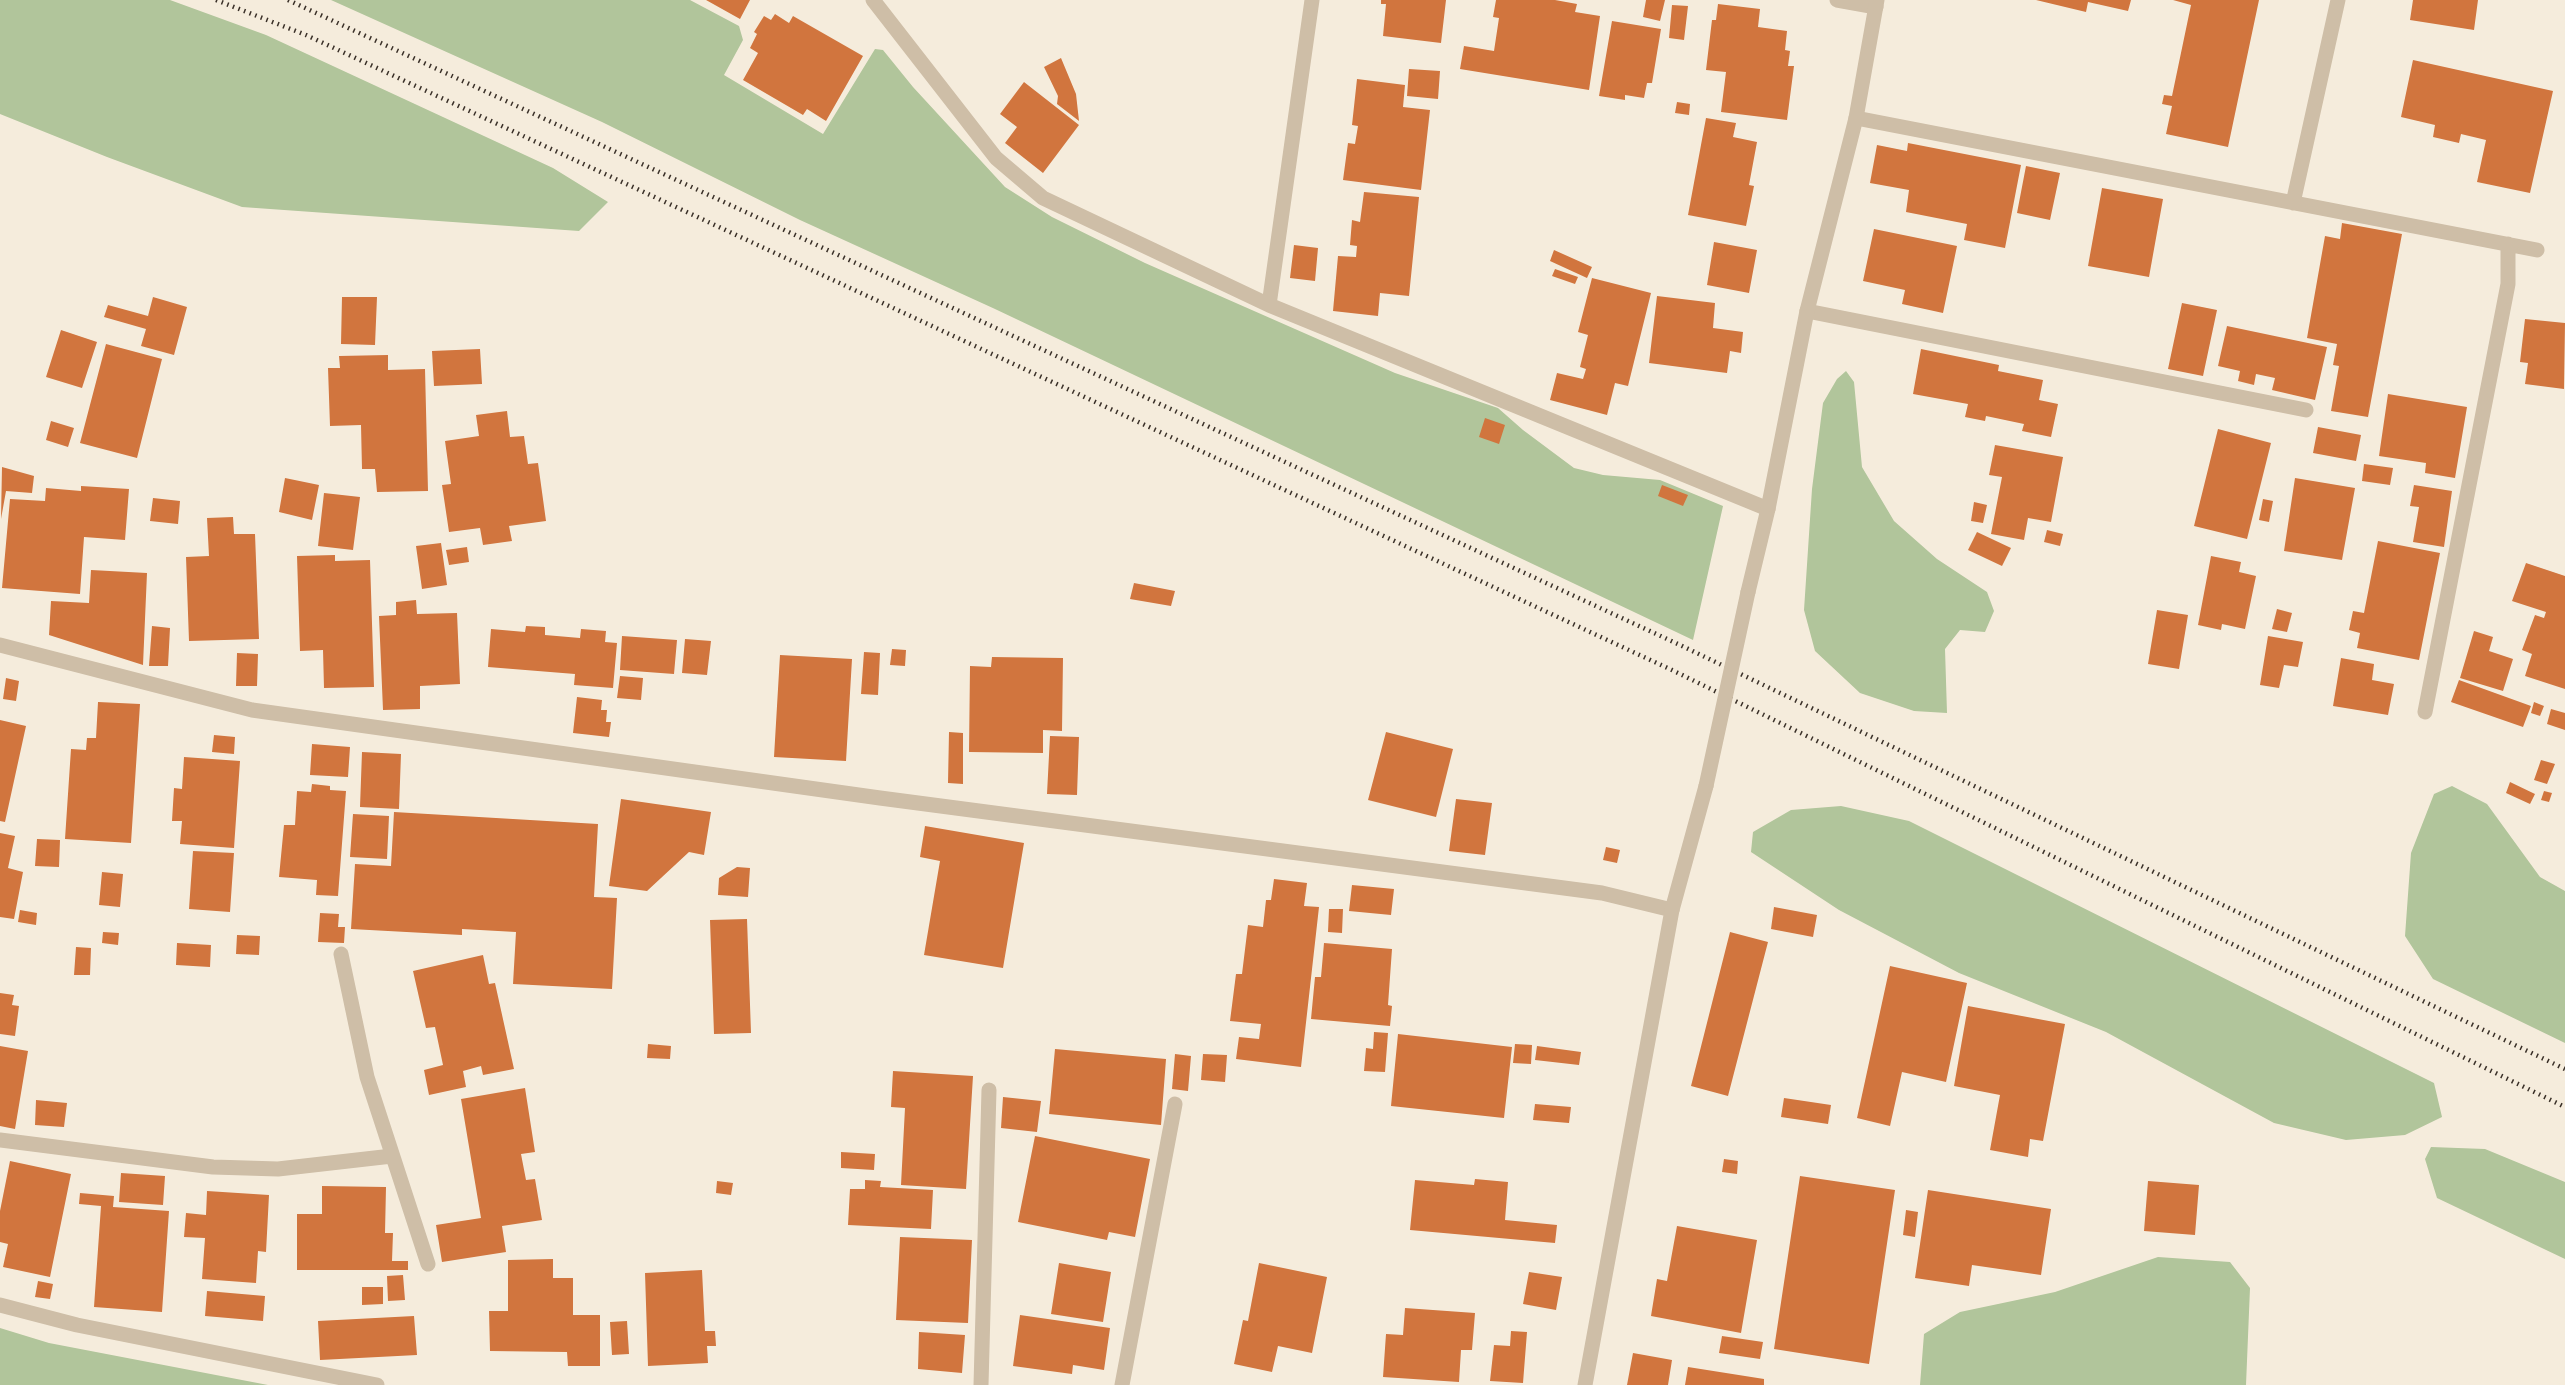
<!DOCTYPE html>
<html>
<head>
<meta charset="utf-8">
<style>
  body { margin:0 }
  canvas { display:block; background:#f5ecdc }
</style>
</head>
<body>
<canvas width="2565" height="1385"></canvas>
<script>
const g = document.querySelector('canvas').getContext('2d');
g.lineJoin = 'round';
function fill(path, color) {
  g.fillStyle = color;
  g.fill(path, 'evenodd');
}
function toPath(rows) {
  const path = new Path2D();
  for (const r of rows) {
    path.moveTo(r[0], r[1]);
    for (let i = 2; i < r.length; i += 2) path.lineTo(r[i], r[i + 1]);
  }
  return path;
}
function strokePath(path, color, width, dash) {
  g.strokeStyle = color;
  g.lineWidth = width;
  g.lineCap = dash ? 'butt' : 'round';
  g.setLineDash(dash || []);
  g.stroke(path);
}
const green = toPath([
  [0,0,170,0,266,35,553,168,608,202,579,231,242,207,107,157,0,114],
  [331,0,690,0,739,26,743,40,724,75,823,134,875,49,883,50,913,87,1005,187,1052,217,1145,263,1395,373,1498,408,1523,430,1574,468,1603,475,1660,480,1723,506,1693,640,995,309,800,220,602,122],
  [1846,371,1854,382,1862,467,1894,521,1937,559,1987,592,1994,611,1985,632,1960,630,1945,649,1947,713,1914,711,1860,693,1815,651,1804,610,1812,489,1823,403,1837,379],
  [2452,786,2487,804,2540,877,2565,891,2565,1043,2433,979,2405,936,2411,853,2434,794],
  [1841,806,1909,821,2434,1083,2442,1117,2405,1135,2346,1140,2274,1123,2106,1032,1959,973,1839,910,1751,852,1753,832,1791,810],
  [2431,1147,2485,1149,2565,1182,2565,1259,2437,1198,2425,1159],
  [2158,1257,2230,1262,2250,1288,2246,1385,1920,1385,1924,1334,1960,1312,2055,1292],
  [0,1328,49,1343,268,1385,0,1385]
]);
const building = toPath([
  [706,0,750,0,740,19],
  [1381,0,1446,0,1441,43,1383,36,1386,4,1381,4],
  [1496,0,1555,0,1577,4,1575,12,1600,16,1589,90,1460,69,1464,46,1494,51,1499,18,1493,17],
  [1646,0,1665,0,1660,21,1643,17],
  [2036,0,2131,0,2128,11,2088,2,2086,12],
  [2173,0,2259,0,2228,147,2166,134,2172,106,2162,104,2164,95,2172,96,2191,5],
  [2413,0,2478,0,2474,30,2410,20],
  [1718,4,1760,9,1758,27,1787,31,1785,50,1790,51,1788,66,1794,66,1787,120,1721,112,1726,72,1706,70,1712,20,1716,20],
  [1672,5,1688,6,1684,40,1669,38],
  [775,14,789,23,793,16,863,56,826,121,807,109,803,115,743,80,758,53,750,48,757,34,754,32,764,16,771,20],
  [1612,21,1661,29,1652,83,1647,83,1644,98,1625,95,1625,100,1599,96],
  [1061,58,1076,94,1079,121,1057,104,1058,96,1044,67],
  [2413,60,2553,91,2530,193,2477,182,2486,140,2461,134,2459,143,2433,137,2435,125,2401,117],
  [1409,69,1440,71,1438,99,1407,96],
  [1357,79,1405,85,1403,107,1430,110,1421,190,1343,180,1348,143,1355,144,1358,126,1352,125],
  [1024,82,1079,125,1043,173,1005,143,1017,127,1000,114],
  [1677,102,1690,104,1689,115,1675,113],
  [1706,118,1736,123,1733,137,1757,142,1749,185,1754,186,1746,226,1688,215],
  [1908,143,2021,165,2005,248,1964,240,1967,224,1906,212,1909,190,1870,183,1877,145,1907,151],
  [2026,166,2060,173,2050,220,2017,213],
  [2102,188,2163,199,2149,277,2088,266],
  [1364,192,1419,197,1409,296,1380,293,1378,316,1333,311,1338,256,1356,257,1357,246,1350,245,1352,220,1360,222],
  [2342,223,2402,234,2368,417,2331,411,2339,366,2333,365,2337,344,2307,338,2325,236,2340,239],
  [1874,229,1957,246,1943,313,1902,304,1905,290,1863,281],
  [1714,242,1757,250,1749,293,1707,285],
  [1294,245,1318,248,1315,281,1290,278],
  [1554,250,1592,267,1587,278,1550,261],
  [1555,269,1578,277,1575,284,1552,276],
  [1592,278,1651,293,1628,386,1615,383,1607,415,1550,400,1557,373,1583,379,1586,369,1580,367,1588,335,1578,332],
  [1657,296,1715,303,1713,328,1743,332,1741,353,1730,351,1727,373,1649,363],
  [153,297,187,307,174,355,141,346,146,329,104,317,108,305,148,316],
  [342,297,377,297,375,345,341,344],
  [2182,303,2217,310,2203,376,2168,369],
  [2525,319,2565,323,2564,389,2525,384,2528,363,2520,362],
  [2227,326,2327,347,2315,400,2272,390,2275,378,2256,374,2254,385,2238,381,2240,371,2218,366],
  [61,330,97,342,82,388,46,377],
  [106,344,162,359,137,458,80,443],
  [480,349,482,384,434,386,432,351],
  [1921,349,1999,365,1998,371,2043,380,2039,400,2058,404,2051,437,2022,431,2024,424,1986,416,1985,421,1965,417,1968,404,1913,394],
  [388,355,388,370,425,369,428,491,377,492,375,469,362,469,361,425,330,426,328,368,340,368,339,356],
  [2388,394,2467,407,2455,478,2425,473,2426,463,2379,456],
  [507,411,510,437,524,436,528,464,538,463,546,521,509,526,512,541,483,545,480,528,449,532,442,485,451,484,445,441,479,436,476,415],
  [1485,418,1505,425,1499,444,1479,437],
  [51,421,74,428,68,447,46,440],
  [2318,427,2361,435,2356,461,2313,453],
  [2218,429,2271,443,2247,539,2194,526],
  [1995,445,2063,457,2051,522,2028,518,2024,540,1991,534,2002,477,1989,475],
  [2364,464,2393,468,2390,485,2362,481],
  [2,467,34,476,32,493,6,491,1,519],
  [285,478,319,485,312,520,279,512],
  [2295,478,2355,488,2342,560,2284,551],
  [1662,485,1688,495,1683,506,1658,496],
  [2414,485,2452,491,2444,547,2413,542,2419,507,2410,506],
  [81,486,129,489,125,540,84,537,80,594,2,588,10,499,45,501,46,488,81,491],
  [324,493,360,497,353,550,318,546],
  [153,498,180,501,178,524,150,521],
  [2263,499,2273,501,2269,522,2259,520],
  [1974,502,1987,505,1983,523,1971,521],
  [233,517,234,534,255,534,259,639,189,641,186,557,209,556,207,518],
  [2047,530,2063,534,2060,546,2044,542],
  [1977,532,2011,548,2002,566,1968,550],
  [2378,541,2440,553,2419,660,2357,648,2360,633,2349,630,2353,611,2364,613],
  [441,543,447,585,422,589,416,546],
  [467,547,469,562,449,565,446,550],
  [335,555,335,561,370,560,374,687,324,688,323,650,300,651,297,556],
  [2211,556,2241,562,2239,572,2256,576,2245,629,2222,624,2221,630,2198,625],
  [2526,563,2565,576,2565,689,2525,676,2532,654,2522,650,2535,615,2544,618,2546,612,2512,601],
  [91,570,147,573,143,665,49,635,51,601,89,603],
  [1134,583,1175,591,1171,606,1130,599],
  [416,600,417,614,457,613,460,684,420,686,420,709,383,710,379,616,396,615,396,602],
  [2277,609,2292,613,2287,632,2272,629],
  [2157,610,2188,615,2179,669,2148,664],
  [152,626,170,628,168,666,149,666],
  [526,626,545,627,545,635,580,638,581,629,606,631,605,642,617,643,613,688,574,685,575,674,488,667,491,629,525,632],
  [2474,631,2493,637,2489,651,2513,659,2503,691,2460,678],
  [622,636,677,640,674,674,620,670],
  [2268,636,2303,642,2298,667,2284,665,2279,688,2260,685],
  [685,639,711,641,707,675,682,673],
  [892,649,906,650,905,666,890,665],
  [864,652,880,653,878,695,861,694],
  [237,653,258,654,257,686,236,686],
  [780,655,852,659,846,761,774,757],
  [992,657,1063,658,1062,731,1043,730,1043,753,969,752,970,666,991,667],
  [2341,658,2374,664,2372,680,2394,684,2388,715,2333,706],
  [620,676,643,678,641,700,617,698],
  [6,678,19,681,16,701,3,699],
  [2459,680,2531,706,2523,727,2451,702],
  [577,697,602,700,601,710,607,710,606,722,611,722,609,737,573,733],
  [98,702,140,704,131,843,65,839,71,749,86,750,87,738,96,738],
  [2534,702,2544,706,2540,716,2531,713],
  [2551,709,2565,713,2565,730,2547,724],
  [0,720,26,726,5,822,0,821],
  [949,732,963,733,963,784,948,783],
  [1386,732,1453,749,1436,817,1368,800],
  [214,735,235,737,234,754,212,752],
  [1050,736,1079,737,1077,795,1047,794],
  [312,744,350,747,348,777,310,775],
  [362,752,401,754,399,809,360,807],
  [184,757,240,761,234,848,180,844,182,821,172,821,174,788,182,789],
  [2541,760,2555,764,2547,784,2534,780],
  [2510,782,2535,794,2530,804,2506,793],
  [312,784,330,786,330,790,346,791,338,896,316,895,317,880,279,877,284,825,295,825,297,791,311,792],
  [2544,791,2552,793,2549,802,2541,800],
  [621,799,711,812,704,855,689,852,647,891,609,886],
  [1456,799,1492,803,1485,855,1449,851],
  [394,812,598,824,594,897,617,898,612,989,513,984,516,932,462,929,462,935,351,929,355,864,391,866],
  [353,814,389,816,387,859,350,857],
  [925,826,1024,843,1003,968,924,955,940,861,920,857],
  [0,833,15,836,8,868,23,872,14,919,0,917],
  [37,839,60,840,59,867,35,866],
  [1606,847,1620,850,1617,863,1603,860],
  [193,851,234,853,230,912,189,909],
  [737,867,750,868,748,897,718,895,719,878],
  [102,872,123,874,120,907,99,905],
  [1274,879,1307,883,1304,906,1319,907,1301,1067,1236,1059,1239,1037,1259,1039,1261,1024,1230,1021,1236,974,1242,974,1248,925,1263,927,1266,900,1271,900],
  [1352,885,1394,889,1391,915,1349,911],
  [1774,907,1817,915,1813,937,1771,929],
  [1329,909,1343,909,1342,933,1328,932],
  [20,910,37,913,36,925,18,922],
  [320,913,339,914,338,927,345,927,344,943,318,942],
  [747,919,751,1033,714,1034,710,920],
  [103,932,119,933,118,945,102,943],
  [1730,932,1768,942,1728,1096,1691,1086],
  [237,935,260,936,259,955,236,954],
  [177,943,211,945,210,967,176,965],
  [1324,943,1392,949,1388,1005,1392,1006,1390,1026,1311,1019,1315,977,1321,977],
  [76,947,91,948,90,975,74,975],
  [483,955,489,984,495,983,514,1069,483,1075,481,1066,463,1071,466,1087,429,1095,424,1070,443,1065,435,1027,426,1028,413,971],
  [1890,966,1967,983,1946,1082,1902,1072,1890,1126,1857,1118],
  [0,993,14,995,12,1005,19,1006,15,1036,0,1034],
  [1968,1006,2065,1024,2043,1141,2030,1139,2028,1157,1990,1150,2000,1095,1954,1086],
  [1374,1032,1388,1033,1385,1072,1364,1071,1366,1048,1373,1049],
  [1398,1034,1512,1047,1504,1118,1391,1106],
  [648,1044,671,1046,670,1059,647,1058],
  [1515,1044,1532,1045,1531,1064,1513,1063],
  [0,1046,28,1051,15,1129,0,1126],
  [1537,1046,1581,1052,1579,1065,1535,1060],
  [1055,1049,1166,1059,1161,1125,1049,1114],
  [1175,1054,1191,1056,1188,1091,1172,1089],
  [1203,1054,1227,1055,1225,1082,1201,1080],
  [893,1071,973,1076,966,1189,901,1185,905,1108,891,1107],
  [525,1088,535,1152,521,1154,526,1180,535,1179,542,1220,502,1226,506,1252,442,1262,436,1225,481,1218,461,1099],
  [1003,1097,1041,1101,1037,1132,1001,1128],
  [1784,1098,1831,1105,1828,1124,1781,1117],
  [36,1100,67,1103,64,1127,35,1125],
  [1535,1104,1571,1107,1569,1123,1533,1120],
  [1035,1136,1150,1159,1135,1237,1109,1232,1107,1240,1018,1222],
  [841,1152,875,1154,874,1170,841,1168],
  [1724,1159,1738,1161,1737,1174,1722,1172],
  [10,1161,71,1174,50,1277,3,1267,8,1244,0,1242,0,1211],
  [121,1173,165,1176,163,1205,119,1202],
  [1800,1176,1895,1190,1869,1364,1774,1349],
  [1475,1179,1508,1182,1505,1220,1557,1225,1555,1243,1410,1230,1415,1180,1474,1185],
  [865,1180,881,1181,880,1187,933,1190,931,1229,848,1225,850,1189,865,1189],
  [717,1181,733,1183,731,1195,716,1193],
  [2148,1181,2199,1185,2195,1235,2144,1231],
  [322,1186,386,1187,385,1233,393,1233,392,1261,408,1261,408,1270,297,1270,297,1214,322,1214],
  [1928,1190,2051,1209,2041,1275,1972,1265,1969,1286,1915,1278],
  [207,1191,269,1195,266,1252,258,1251,256,1283,202,1279,205,1238,184,1237,186,1213,206,1215],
  [80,1193,114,1196,113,1207,169,1211,162,1312,94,1307,101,1206,79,1204],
  [1906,1210,1918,1212,1915,1237,1903,1235],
  [1677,1226,1757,1240,1741,1333,1651,1316,1657,1279,1667,1281],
  [900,1237,972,1240,968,1323,896,1320],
  [553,1259,553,1278,573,1278,573,1315,600,1315,600,1366,568,1366,567,1352,490,1351,489,1311,508,1311,508,1260],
  [1059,1263,1111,1272,1103,1322,1051,1314],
  [1259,1263,1327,1277,1312,1353,1278,1346,1272,1372,1234,1364,1243,1320,1248,1321],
  [702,1270,705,1331,715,1331,716,1346,707,1346,708,1363,648,1366,645,1273],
  [1529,1272,1562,1277,1556,1310,1523,1304],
  [403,1275,405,1300,388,1301,387,1276],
  [38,1281,53,1284,50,1299,35,1297],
  [362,1287,383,1287,383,1304,362,1305],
  [207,1291,265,1296,263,1321,205,1316],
  [1405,1308,1475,1313,1472,1350,1461,1350,1459,1382,1383,1377,1386,1334,1403,1335],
  [1020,1315,1110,1328,1104,1370,1073,1365,1072,1374,1013,1366],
  [414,1316,417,1355,320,1360,318,1321],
  [627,1321,629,1354,612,1355,610,1322],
  [1511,1331,1527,1332,1523,1383,1490,1381,1494,1345,1510,1346],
  [919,1332,965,1335,962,1373,918,1369],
  [1722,1336,1763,1342,1760,1359,1719,1353],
  [1633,1353,1672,1360,1668,1385,1627,1385],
  [1688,1367,1764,1379,1764,1385,1685,1385]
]);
const minor = toPath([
  [873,0,996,158,1043,198,1269,305,1768,509],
  [1837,0,1876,7],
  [1856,118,2537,250],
  [2293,203,2338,0],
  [1269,305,1312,0],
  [1807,311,2306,410],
  [0,645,252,710,880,798,1602,893,1672,910],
  [2425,712,2508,284,2508,244],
  [341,954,367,1077,428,1264],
  [0,1140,213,1167,278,1169,392,1156],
  [0,1305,77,1325,377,1385],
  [981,1385,989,1090],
  [1122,1385,1175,1104]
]);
const tertiary = toPath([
  [1748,592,1768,509,1807,311,1856,118,1877,0],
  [1585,1385,1672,910,1706,786]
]);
const rail = toPath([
  [216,0,306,35,1674,671,2565,1107],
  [288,0,1680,645,2565,1069]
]);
const tertiaryBridge = toPath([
  [1706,786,1748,592]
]);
fill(green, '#b1c59b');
fill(building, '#d1753e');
strokePath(minor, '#cebea7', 15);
strokePath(tertiary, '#cebea7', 15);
strokePath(rail, '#3a3028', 4.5, [1.5, 4.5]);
strokePath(tertiaryBridge, '#cebea7', 15);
</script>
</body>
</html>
